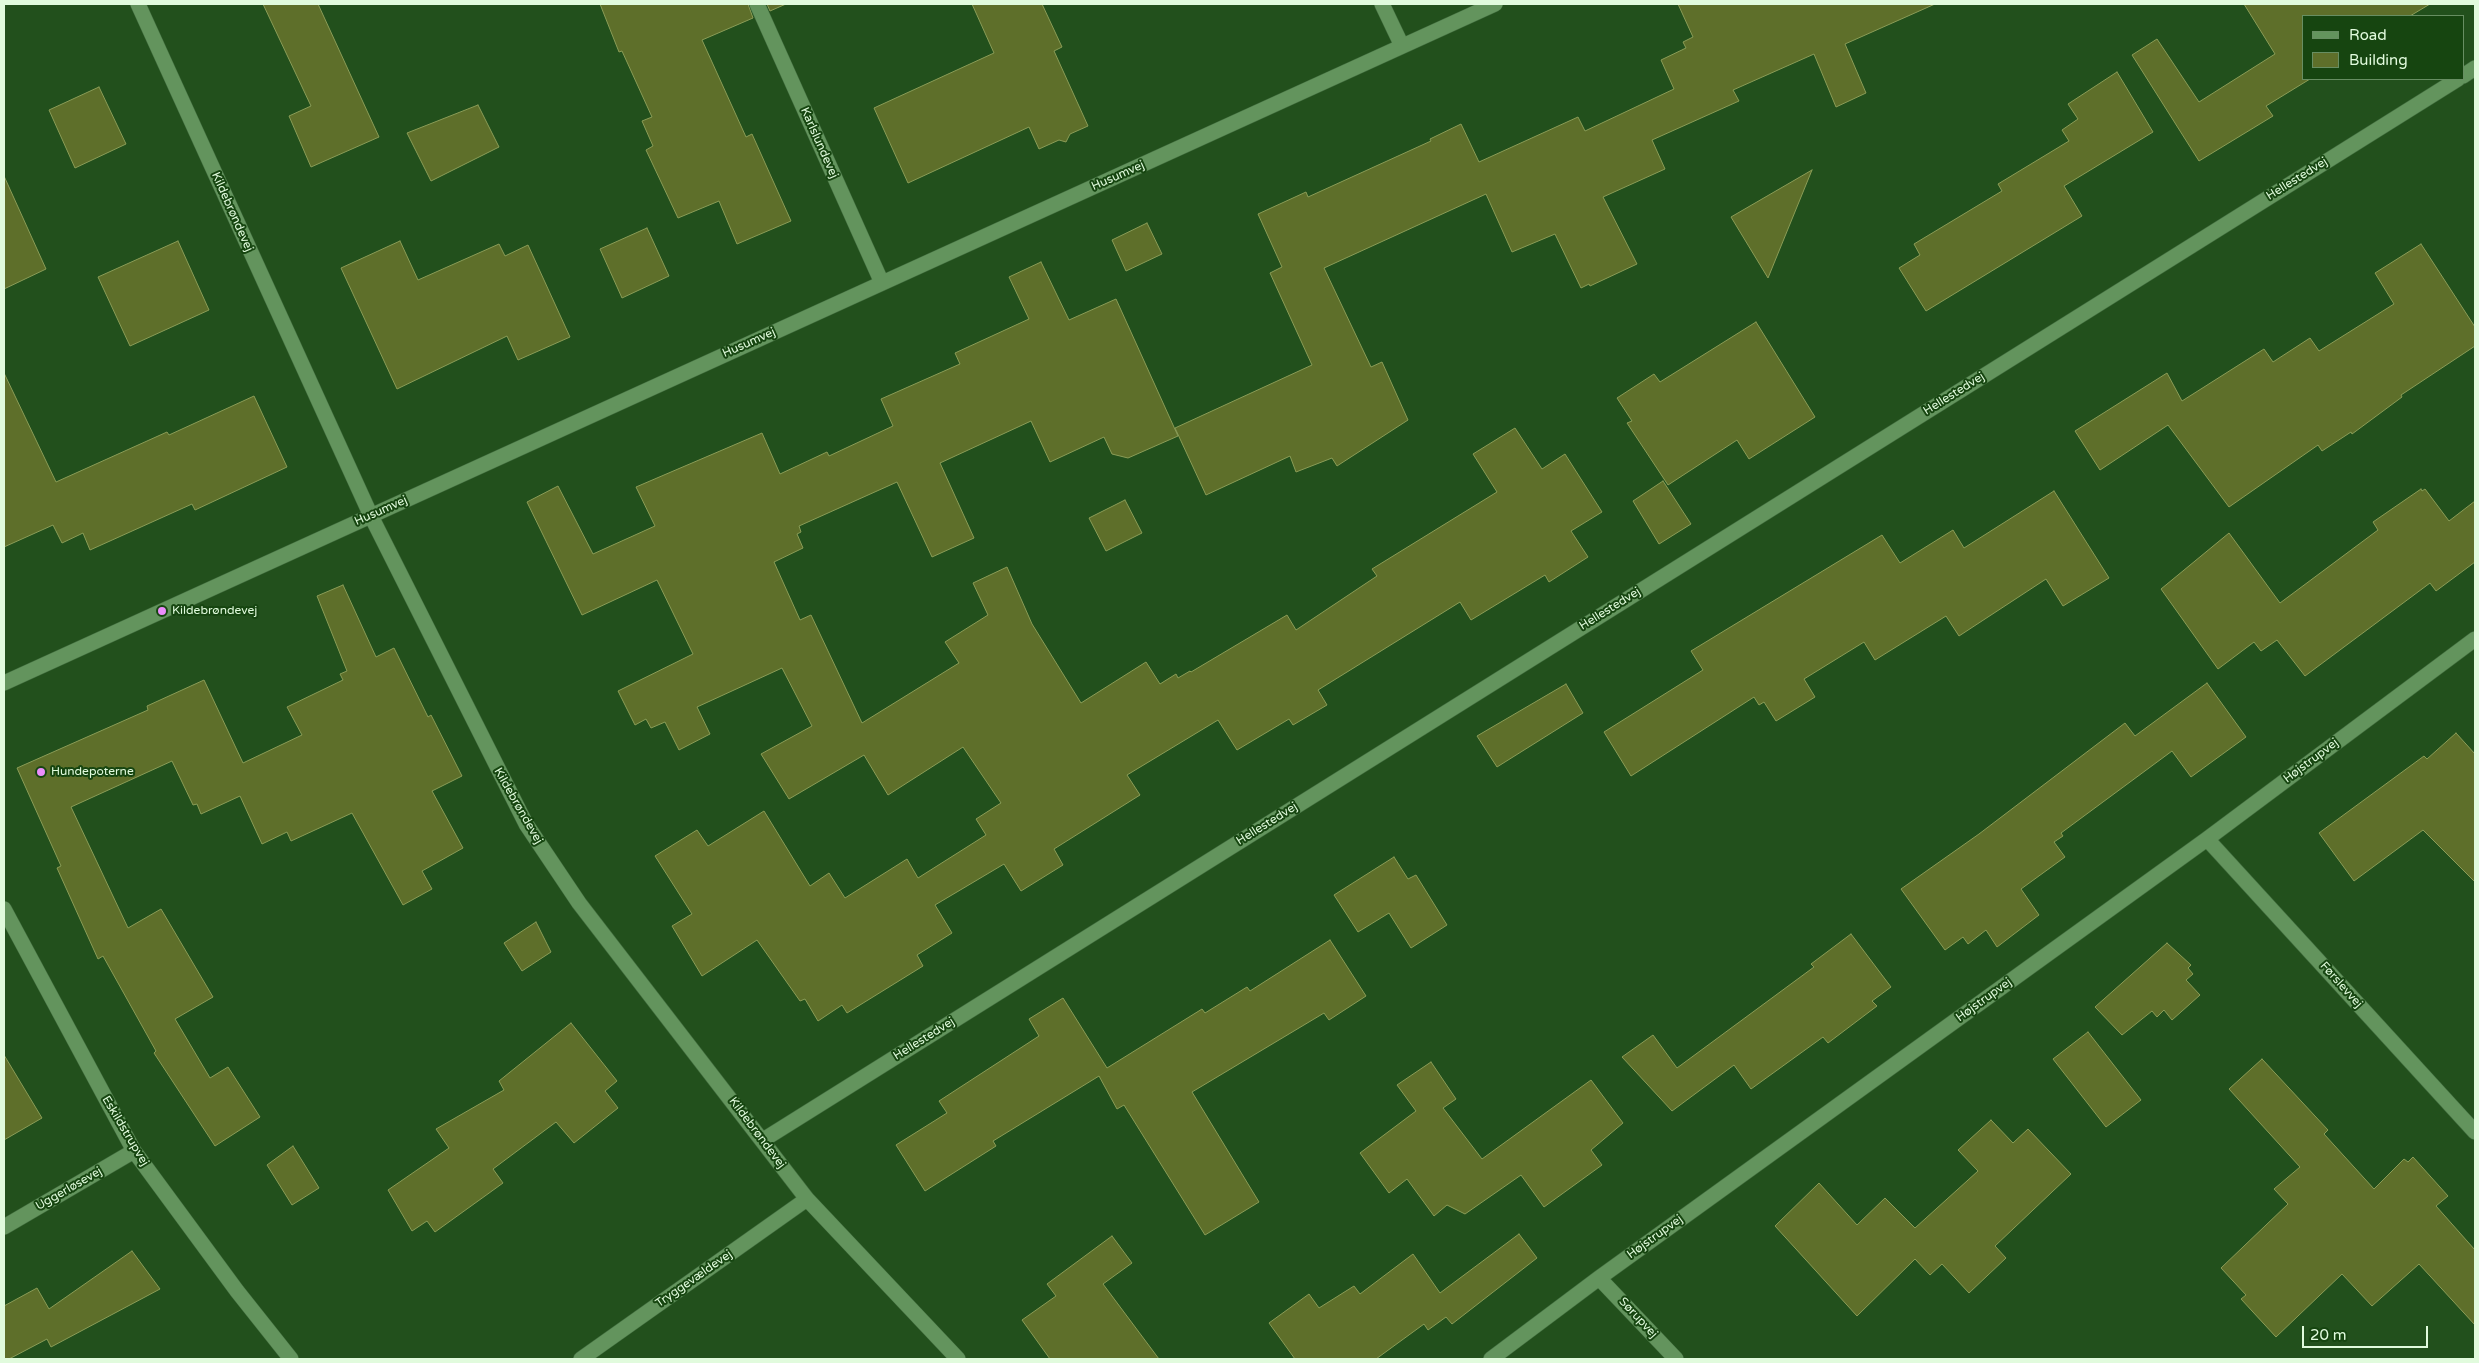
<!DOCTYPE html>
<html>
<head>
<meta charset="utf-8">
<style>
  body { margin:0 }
  #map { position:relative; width:2479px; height:1363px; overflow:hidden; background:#22501c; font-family:"Varela Round",sans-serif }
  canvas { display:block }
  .frame { position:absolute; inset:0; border:5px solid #e1fbdd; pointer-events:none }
  .legend { position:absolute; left:2302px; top:15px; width:162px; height:65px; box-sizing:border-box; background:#164510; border:1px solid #678e62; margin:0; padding:6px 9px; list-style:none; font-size:15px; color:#e1fbdd }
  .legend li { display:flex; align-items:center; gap:10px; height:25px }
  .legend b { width:25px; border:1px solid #678e62 }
  .scale { position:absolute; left:2302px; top:1326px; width:126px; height:22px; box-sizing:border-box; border:2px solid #e1fbdd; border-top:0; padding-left:6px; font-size:15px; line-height:18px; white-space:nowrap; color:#e1fbdd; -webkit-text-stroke:4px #164510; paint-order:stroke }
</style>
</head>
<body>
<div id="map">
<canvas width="2479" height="1363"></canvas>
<div class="frame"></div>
<ul class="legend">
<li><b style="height:6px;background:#63945d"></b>Road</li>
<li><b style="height:14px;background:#5e6f2a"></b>Building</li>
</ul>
<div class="scale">20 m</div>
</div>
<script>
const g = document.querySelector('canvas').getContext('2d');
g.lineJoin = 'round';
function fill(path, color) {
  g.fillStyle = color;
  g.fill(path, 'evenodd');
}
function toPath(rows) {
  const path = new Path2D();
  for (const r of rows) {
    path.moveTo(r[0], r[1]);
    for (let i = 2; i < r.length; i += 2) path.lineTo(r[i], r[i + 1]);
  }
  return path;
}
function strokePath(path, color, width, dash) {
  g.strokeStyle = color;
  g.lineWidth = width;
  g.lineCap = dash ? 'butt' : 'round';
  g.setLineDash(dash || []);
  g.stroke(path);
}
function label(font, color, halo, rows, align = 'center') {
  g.font = font + ' "Varela Round",sans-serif';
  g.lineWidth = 4;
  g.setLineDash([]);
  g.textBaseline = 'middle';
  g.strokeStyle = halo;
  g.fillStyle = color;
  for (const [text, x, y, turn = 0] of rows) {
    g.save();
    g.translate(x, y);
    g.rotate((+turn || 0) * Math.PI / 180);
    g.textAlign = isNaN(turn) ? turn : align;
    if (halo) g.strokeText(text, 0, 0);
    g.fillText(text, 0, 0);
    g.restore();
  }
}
const building = toPath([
  [263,4,318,4,379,137,311,167,289,116,311,106,263,4],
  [600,4,748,4,753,18,702,40,746,137,752,134,791,221,737,244,719,201,678,218,646,150,653,146,642,121,652,117,622,51,619,52,600,4],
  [767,4,786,4,770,11,767,4],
  [972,4,1042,4,1062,47,1054,51,1088,126,1070,134,1066,142,1059,140,1039,149,1029,127,908,183,874,108,994,53,972,4],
  [1678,4,1935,4,1845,44,1866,93,1836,107,1814,54,1733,90,1739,101,1652,140,1665,169,1603,197,1637,264,1590,286,1589,284,1581,288,1555,234,1512,252,1486,194,1324,268,1371,367,1382,362,1408,420,1337,466,1332,458,1296,472,1290,456,1206,495,1175,428,1312,365,1270,273,1282,267,1258,214,1306,192,1308,197,1431,141,1430,139,1461,124,1479,162,1578,117,1585,131,1674,89,1661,60,1686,48,1683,42,1693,37,1678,4],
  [2244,4,2430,4,2410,16,2303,16,2303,79,2310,79,2266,106,2273,116,2199,161,2132,55,2157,39,2199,102,2275,54,2244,4],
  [2117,72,2153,132,2064,186,2082,216,1926,311,1899,268,1920,255,1914,244,2002,191,1998,184,2069,141,2062,130,2078,119,2068,104,2117,72],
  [99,87,126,144,75,168,49,110,99,87],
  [478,105,499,147,431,181,407,133,478,105],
  [1812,170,1768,278,1731,217,1812,170],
  [4,176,46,269,4,289,4,176],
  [1147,223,1162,254,1126,271,1112,240,1147,223],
  [647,228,669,276,622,298,600,249,647,228],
  [178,241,209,310,130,346,98,277,178,241],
  [400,241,418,280,499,244,505,256,528,245,570,337,518,360,507,336,397,389,341,268,400,241],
  [2421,244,2475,327,2475,346,2401,395,2402,397,2352,434,2351,432,2322,451,2318,445,2229,507,2168,425,2100,470,2075,431,2167,373,2182,401,2264,349,2273,362,2310,338,2319,351,2394,304,2375,273,2421,244],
  [1041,262,1069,320,1116,299,1178,436,1128,458,1112,454,1104,437,1050,462,1031,421,940,463,974,538,932,557,897,482,799,526,801,532,797,534,803,548,774,562,800,620,811,615,862,723,959,663,945,642,988,615,973,583,1007,567,1032,624,1081,703,1146,662,1160,684,1176,674,1178,678,1190,671,1191,672,1287,615,1296,630,1377,576,1372,569,1497,492,1473,454,1515,428,1542,469,1565,454,1602,512,1571,531,1588,557,1549,582,1545,575,1471,620,1460,602,1318,690,1327,705,1293,725,1289,719,1237,750,1218,720,1127,775,1140,795,1054,849,1063,865,1021,891,1004,864,935,905,952,933,917,955,923,966,847,1013,842,1005,818,1021,805,999,800,1001,757,940,702,976,672,926,692,914,655,856,697,830,708,846,764,811,810,886,829,873,845,898,907,859,918,878,986,835,976,819,1001,803,963,747,888,795,864,755,789,799,761,754,812,726,782,668,697,707,710,734,679,750,665,722,651,728,646,719,635,725,618,691,693,654,657,580,582,615,527,502,558,486,593,554,655,526,636,487,762,433,780,474,827,452,829,456,893,426,881,399,960,364,955,353,1029,319,1009,277,1041,262],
  [1756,322,1815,417,1749,459,1737,440,1668,485,1627,423,1632,421,1617,398,1654,374,1660,382,1756,322],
  [4,373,56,482,167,432,169,435,254,396,287,467,195,510,192,504,90,550,83,533,62,543,53,525,4,547,4,373],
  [1663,481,1691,524,1659,544,1633,501,1663,481],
  [2421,489,2422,491,2425,489,2449,521,2475,501,2475,562,2436,591,2430,583,2305,676,2277,640,2261,651,2254,642,2218,669,2161,589,2229,533,2280,603,2378,530,2373,522,2421,489],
  [2054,491,2109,578,2063,606,2046,579,1959,636,1946,616,1875,660,1864,642,1804,679,1815,697,1776,721,1764,702,1759,705,1754,697,1631,776,1604,732,1703,670,1691,651,1882,535,1900,563,1953,530,1964,548,2054,491],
  [1125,500,1142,533,1106,551,1089,518,1125,500],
  [343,585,376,657,394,648,428,717,431,715,462,776,432,791,463,848,422,871,432,889,403,905,352,813,291,841,287,832,262,844,240,796,201,814,197,804,193,805,172,761,71,807,128,928,161,909,213,997,175,1019,210,1078,228,1067,260,1117,215,1146,154,1053,156,1051,103,956,98,959,57,868,61,866,17,768,148,710,147,706,204,680,243,763,302,735,287,707,343,680,340,674,347,671,317,596,343,585],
  [2207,683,2246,737,2191,777,2172,751,2061,833,2063,836,2054,842,2065,857,2021,889,2039,915,1997,947,1986,930,1968,944,1963,937,1945,950,1901,889,1979,834,2125,723,2135,736,2207,683],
  [1566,684,1583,713,1497,767,1477,736,1566,684],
  [2456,733,2475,754,2475,882,2423,830,2354,881,2319,833,2424,756,2427,759,2456,733],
  [1394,857,1408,879,1416,875,1447,925,1411,948,1389,913,1358,932,1334,895,1394,857],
  [536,922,551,952,522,971,504,943,536,922],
  [1851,934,1891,987,1872,1001,1877,1006,1828,1043,1823,1037,1751,1089,1734,1065,1672,1111,1622,1057,1653,1035,1677,1068,1814,967,1811,964,1851,934],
  [1330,940,1366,996,1329,1020,1324,1013,1192,1092,1259,1202,1205,1235,1124,1105,1117,1109,1099,1076,993,1141,996,1146,925,1191,896,1145,947,1113,939,1101,1039,1036,1029,1019,1063,998,1107,1068,1202,1009,1205,1013,1247,987,1250,991,1330,940],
  [2167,943,2191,965,2188,968,2193,974,2186,980,2200,995,2172,1020,2164,1010,2157,1017,2152,1011,2122,1035,2095,1007,2167,943],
  [571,1023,617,1081,605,1091,618,1108,574,1143,556,1122,493,1169,503,1183,435,1232,427,1221,412,1231,388,1190,449,1148,436,1129,504,1090,499,1081,571,1023],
  [2088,1032,2141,1100,2106,1127,2053,1059,2088,1032],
  [4,1055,42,1118,4,1140,4,1055],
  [2262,1059,2328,1130,2324,1134,2374,1189,2404,1159,2408,1162,2413,1157,2448,1196,2436,1206,2475,1250,2475,1325,2419,1264,2372,1306,2342,1274,2276,1337,2241,1299,2246,1295,2221,1268,2288,1204,2274,1189,2300,1167,2229,1089,2262,1059],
  [1431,1062,1456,1099,1443,1108,1482,1159,1591,1080,1623,1123,1591,1150,1602,1165,1544,1207,1521,1175,1465,1214,1447,1205,1434,1216,1407,1179,1389,1193,1360,1153,1416,1111,1397,1085,1431,1062],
  [1991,1120,2013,1143,2028,1129,2071,1174,1995,1246,2006,1258,1969,1293,1942,1264,1930,1275,1915,1259,1857,1316,1775,1226,1819,1183,1857,1225,1885,1198,1915,1228,1978,1171,1958,1150,1991,1120],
  [293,1146,319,1188,292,1205,267,1165,293,1146],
  [1519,1234,1537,1258,1452,1324,1446,1317,1428,1330,1424,1324,1376,1359,1295,1359,1269,1323,1309,1294,1319,1308,1354,1286,1360,1294,1413,1254,1440,1293,1519,1234],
  [1112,1236,1132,1263,1103,1284,1159,1359,1050,1359,1022,1320,1056,1296,1047,1284,1112,1236],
  [132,1251,160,1289,51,1347,47,1339,9,1359,4,1359,4,1306,37,1288,49,1309,132,1251]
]);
const minor = toPath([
  [138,4,371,516,526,824,579,903,807,1199,958,1359],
  [757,4,882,283],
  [1382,4,1402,46],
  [2463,76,2475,68],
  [4,683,1495,4],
  [2207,839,2475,1132],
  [4,909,134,1151,237,1291,291,1359],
  [763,1140,2458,79],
  [4,1227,134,1151],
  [1599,1278,1676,1359],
  [581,1359,807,1199],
  [1491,1359,1599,1278,2207,839,2475,639]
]);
const markers = [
  [162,611,5,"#eb8dfb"],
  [41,772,5,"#eb8dfb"]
];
const streetNames = [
  ["Karlslundevej",819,143,66],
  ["Husumvej",1118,176,-24],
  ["Hellestedvej",2297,179,-32],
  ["Kildebrøndevej",232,212,66],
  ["Husumvej",749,343,-24],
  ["Hellestedvej",1954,394,-32],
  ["Husumvej",381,511,-24],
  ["Hellestedvej",1610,609,-32],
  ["Højstrupvej",2311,761,-37],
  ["Kildebrøndevej",518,806,60],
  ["Hellestedvej",1267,824,-32],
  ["Førslevvej",2341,985,48],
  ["Højstrupvej",1984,1000,-36],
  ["Hellestedvej",924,1039,-32],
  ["Eskildstrupvej",125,1131,59],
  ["Kildebrøndevej",757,1133,53],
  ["Uggerløsevej",69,1189,-30],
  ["Højstrupvej",1655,1237,-36],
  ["Tryggevældevej",694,1279,-35],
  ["Sørupvej",1638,1318,47]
];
const poiNames = [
  ["Kildebrøndevej",172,611],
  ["Hundepoterne",51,772]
];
fill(building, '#5e6f2a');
strokePath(building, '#8a9c57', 1);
strokePath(minor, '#416c3e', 16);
strokePath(minor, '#63945d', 15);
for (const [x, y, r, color] of markers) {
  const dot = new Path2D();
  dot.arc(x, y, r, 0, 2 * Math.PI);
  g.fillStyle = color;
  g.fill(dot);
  strokePath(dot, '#164510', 2);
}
label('12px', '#e1fbdd', '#164510', streetNames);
label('12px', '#e1fbdd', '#164510', poiNames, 'left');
</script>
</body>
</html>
